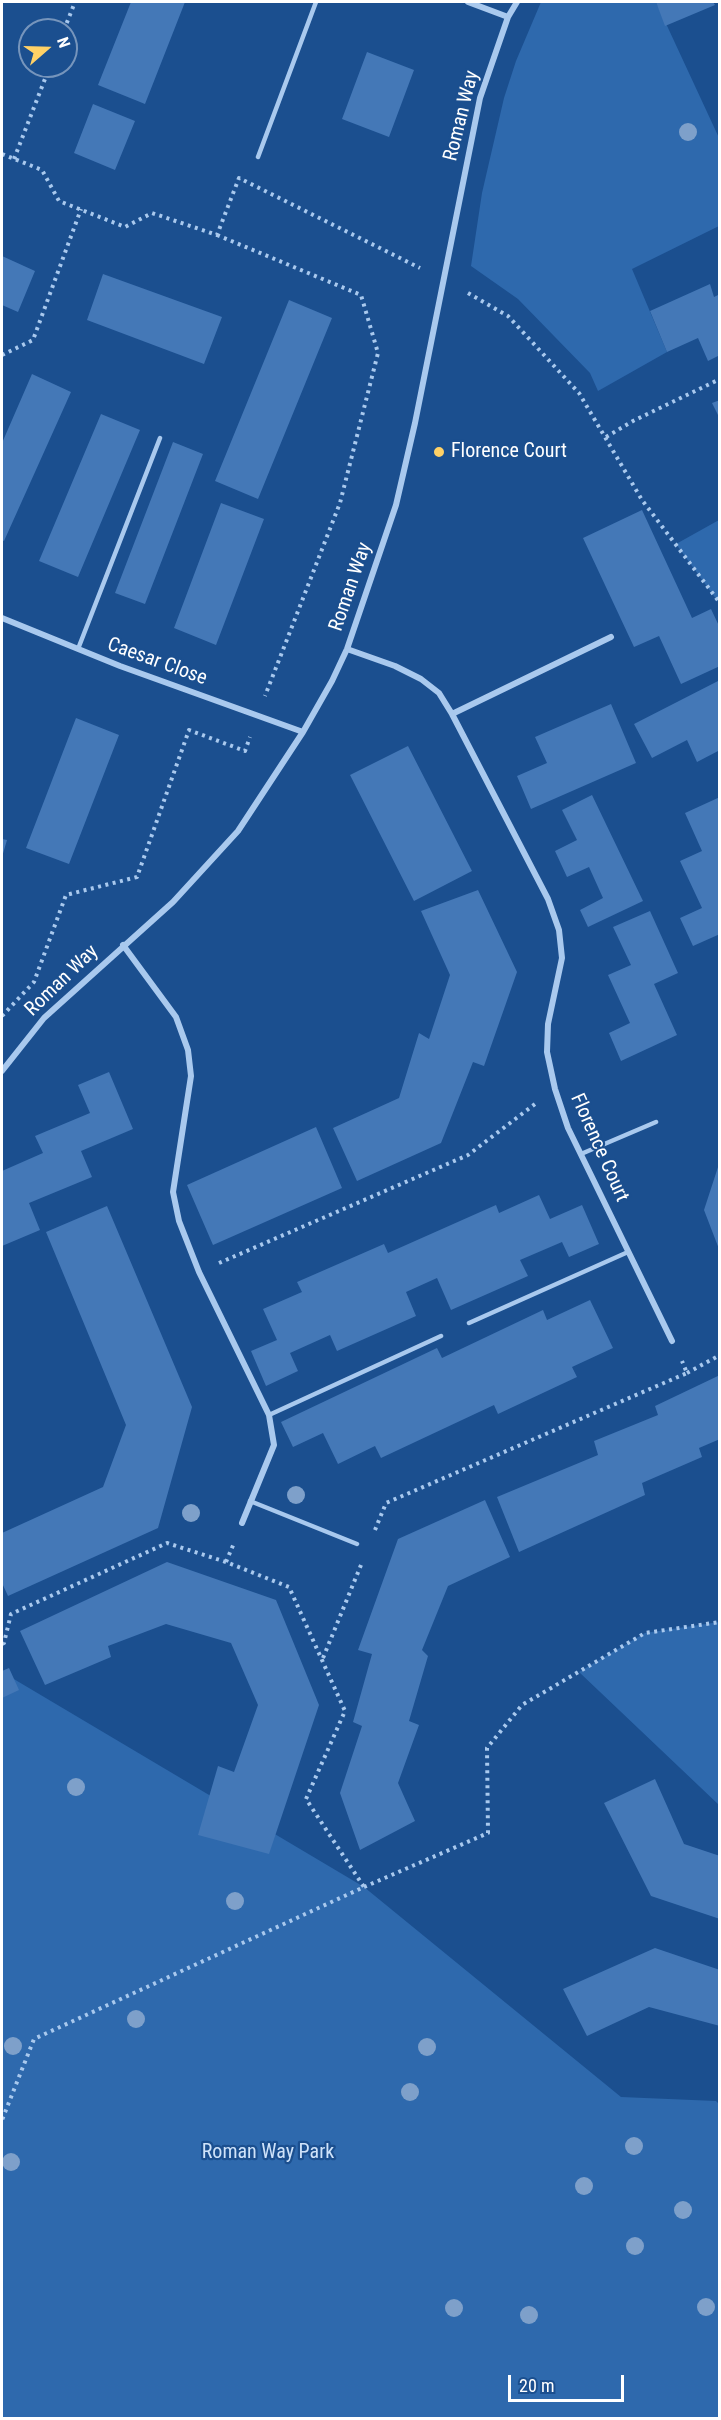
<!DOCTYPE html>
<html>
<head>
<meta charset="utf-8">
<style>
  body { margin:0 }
  #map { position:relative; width:721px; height:2420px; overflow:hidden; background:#1b4f8f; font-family:"Roboto Condensed",sans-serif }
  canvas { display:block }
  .frame { position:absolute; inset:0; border:3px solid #fff; pointer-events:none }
  .north { position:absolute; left:18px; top:18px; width:60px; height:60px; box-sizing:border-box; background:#1b4f8f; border:2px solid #7695bc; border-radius:50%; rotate:70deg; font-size:16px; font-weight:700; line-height:24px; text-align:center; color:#fff }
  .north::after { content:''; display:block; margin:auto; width:21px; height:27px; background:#ffd166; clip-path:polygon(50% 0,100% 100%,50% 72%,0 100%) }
  .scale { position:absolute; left:508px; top:2375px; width:116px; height:27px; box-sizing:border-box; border:3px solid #fff; border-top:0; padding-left:8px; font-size:18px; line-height:21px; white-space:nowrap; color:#fff; -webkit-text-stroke:4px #1b4f8f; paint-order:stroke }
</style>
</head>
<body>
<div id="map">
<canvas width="721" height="2420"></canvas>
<div class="frame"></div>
<div class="north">N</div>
<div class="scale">20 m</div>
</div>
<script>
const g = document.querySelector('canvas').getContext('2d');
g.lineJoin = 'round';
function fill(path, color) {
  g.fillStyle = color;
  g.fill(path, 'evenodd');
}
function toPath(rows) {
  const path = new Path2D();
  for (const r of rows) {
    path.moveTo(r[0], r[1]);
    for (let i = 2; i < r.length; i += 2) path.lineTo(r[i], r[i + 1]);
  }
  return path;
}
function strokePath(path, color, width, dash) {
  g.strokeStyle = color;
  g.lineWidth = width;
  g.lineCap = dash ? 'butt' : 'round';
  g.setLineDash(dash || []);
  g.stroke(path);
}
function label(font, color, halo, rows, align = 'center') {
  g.font = font + ' "Roboto Condensed",sans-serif';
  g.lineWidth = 4.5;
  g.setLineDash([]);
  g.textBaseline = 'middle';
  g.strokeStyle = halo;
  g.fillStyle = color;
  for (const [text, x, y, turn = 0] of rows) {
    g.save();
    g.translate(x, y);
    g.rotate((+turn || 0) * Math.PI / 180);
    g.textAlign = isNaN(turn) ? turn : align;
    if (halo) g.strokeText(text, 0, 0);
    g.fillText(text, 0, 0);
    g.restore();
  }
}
const green = toPath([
  [541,2,656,2,720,140,719,226,632,269,667,352,598,391,590,373,518,299,471,266,482,193,504,98,516,61],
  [719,520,719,603,676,544],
  [719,1622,720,1622,719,1805,579,1672,645,1633],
  [2,1672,364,1887,621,2097,716,2101,719,2104,719,2418,2,2418]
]);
const building = toPath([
  [131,2,185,2,145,104,98,85],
  [656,2,713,2,715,5,665,26],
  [367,52,414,70,389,137,342,119],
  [93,104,135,121,115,170,74,153],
  [2,256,35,271,18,312,2,305],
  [103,274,222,317,204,364,87,320],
  [710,284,714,297,720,294,720,355,708,361,698,338,667,352,650,311],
  [289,300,332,318,258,499,215,481],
  [32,374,71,392,4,541,2,540,2,443],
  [720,400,720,419,712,403],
  [101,414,140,430,78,577,39,561],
  [173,442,203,454,145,604,115,593],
  [221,503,264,519,216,645,174,628],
  [642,510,692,618,711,609,720,628,720,666,681,684,659,636,634,647,583,538],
  [720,680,720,750,697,762,687,740,652,758,634,724],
  [611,704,636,763,531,809,517,776,547,763,535,737],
  [76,718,119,735,69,864,26,848],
  [408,746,472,871,414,901,350,775],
  [592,795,643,901,588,927,580,910,603,898,589,867,567,877,555,851,577,840,562,810],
  [720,797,720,934,693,946,680,918,702,908,680,861,702,851,685,813],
  [2,839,7,840,2,857],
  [478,890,517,972,484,1066,473,1062,441,1143,357,1181,333,1128,399,1098,419,1033,429,1039,450,975,421,911],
  [650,911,678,973,654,984,677,1035,621,1061,609,1033,630,1023,608,975,631,965,613,927],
  [109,1072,133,1129,81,1151,92,1177,29,1203,40,1230,2,1246,2,1171,43,1153,35,1136,90,1113,78,1085],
  [316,1127,342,1188,213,1245,187,1185],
  [719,1164,720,1164,719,1249,704,1210],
  [539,1195,550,1219,582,1205,599,1244,569,1257,562,1242,520,1260,528,1276,451,1310,437,1278,406,1292,416,1316,337,1351,330,1335,290,1353,298,1371,266,1386,251,1351,277,1340,263,1309,302,1292,297,1282,384,1244,388,1253,496,1205,499,1213],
  [107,1206,192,1407,158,1528,8,1596,2,1583,2,1533,103,1487,126,1425,46,1232],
  [590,1300,613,1348,572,1367,577,1377,498,1414,494,1405,381,1458,375,1446,338,1464,323,1433,293,1447,281,1422,437,1348,442,1358,543,1310,547,1320],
  [720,1375,720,1439,699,1448,702,1457,642,1483,645,1495,519,1552,497,1497,598,1455,594,1441,658,1415,655,1406],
  [485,1500,510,1557,448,1586,422,1650,428,1656,409,1721,419,1725,398,1783,415,1821,360,1850,340,1793,362,1726,353,1722,372,1654,358,1650,398,1539],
  [167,1562,276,1600,319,1705,269,1854,198,1835,218,1766,234,1772,258,1705,231,1643,166,1624,108,1646,111,1657,45,1685,20,1631],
  [9,1668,19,1690,2,1698,2,1671],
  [655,1779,684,1844,720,1856,720,1919,651,1896,604,1803],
  [655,1948,720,1970,720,2026,649,2007,587,2036,563,1989]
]);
const path = toPath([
  [64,30,75,2],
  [2,154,42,170,59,201,125,227,152,213,217,235,239,178,420,268],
  [14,159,50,66],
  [217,235,361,295,378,353,340,503,265,696],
  [468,293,508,316,579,393,642,500,720,603],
  [2,355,33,340,81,209],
  [606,437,633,421,720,379],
  [2,1016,34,982,66,895,137,877,189,730,245,751,250,737],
  [219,1263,468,1155,535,1104],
  [687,1373,720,1355],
  [375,1530,386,1503,687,1373,682,1361],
  [226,1562,234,1543],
  [2,1644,4,1643,11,1614,167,1543,226,1562,289,1587,345,1711,306,1799,364,1887,34,2039,2,2120],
  [323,1658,361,1565],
  [364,1887,488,1833,487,1748,522,1705,645,1633,720,1622]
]);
const lane = toPath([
  [258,157,316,2],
  [78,649,160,438],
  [581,1154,656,1122],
  [469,1323,628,1252],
  [269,1415,441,1336],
  [250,1501,357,1544]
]);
const street = toPath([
  [468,2,508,17],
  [2,618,120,666,303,732],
  [347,649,395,666,421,679,439,693,452,714,548,899,559,930,562,958,548,1024,547,1052,555,1089,568,1128,672,1341],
  [452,714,611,637],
  [123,945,176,1017,188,1050,191,1076,173,1192,179,1221,199,1272,269,1415,274,1445,242,1523],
  [2,1071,44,1018,173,902,238,831,303,732,332,681,347,649,396,505,415,423,480,98,508,17,517,2]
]);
const trees = [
  [688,132],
  [296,1495],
  [191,1513],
  [76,1787],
  [235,1901],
  [136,2019],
  [13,2046],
  [427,2047],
  [410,2092],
  [634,2146],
  [11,2162],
  [584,2186],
  [683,2210],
  [635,2246],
  [706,2307],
  [454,2308],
  [529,2315]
];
const markers = [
  [439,452,6,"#ffd166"]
];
const streetNames = [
  ["Roman Way",462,116,-76],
  ["Roman Way",351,587,-71],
  ["Caesar Close",157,662,20],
  ["Roman Way",62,981,-44],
  ["Florence Court",599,1148,66]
];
const poiNames = [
  ["Florence Court",451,452]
];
const parkNames = [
  ["Roman Way Park",268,2153]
];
fill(green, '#2e69ad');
fill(building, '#4478b7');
strokePath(path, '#a9c9ee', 4, [3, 4.5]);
strokePath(lane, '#a9c9ee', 4.5);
strokePath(street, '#a9c9ee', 6);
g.fillStyle = '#7ea0ca';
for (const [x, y] of trees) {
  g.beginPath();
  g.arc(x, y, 9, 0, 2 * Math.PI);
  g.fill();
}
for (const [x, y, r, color] of markers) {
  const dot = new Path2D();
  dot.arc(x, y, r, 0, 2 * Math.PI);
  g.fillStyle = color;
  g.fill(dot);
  strokePath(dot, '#1b4f8f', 2);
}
label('20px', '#fff', '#1b4f8f', streetNames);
label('20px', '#fff', '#1b4f8f', poiNames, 'left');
label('20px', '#cfe3fa', '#1b4f8f', parkNames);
</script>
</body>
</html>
